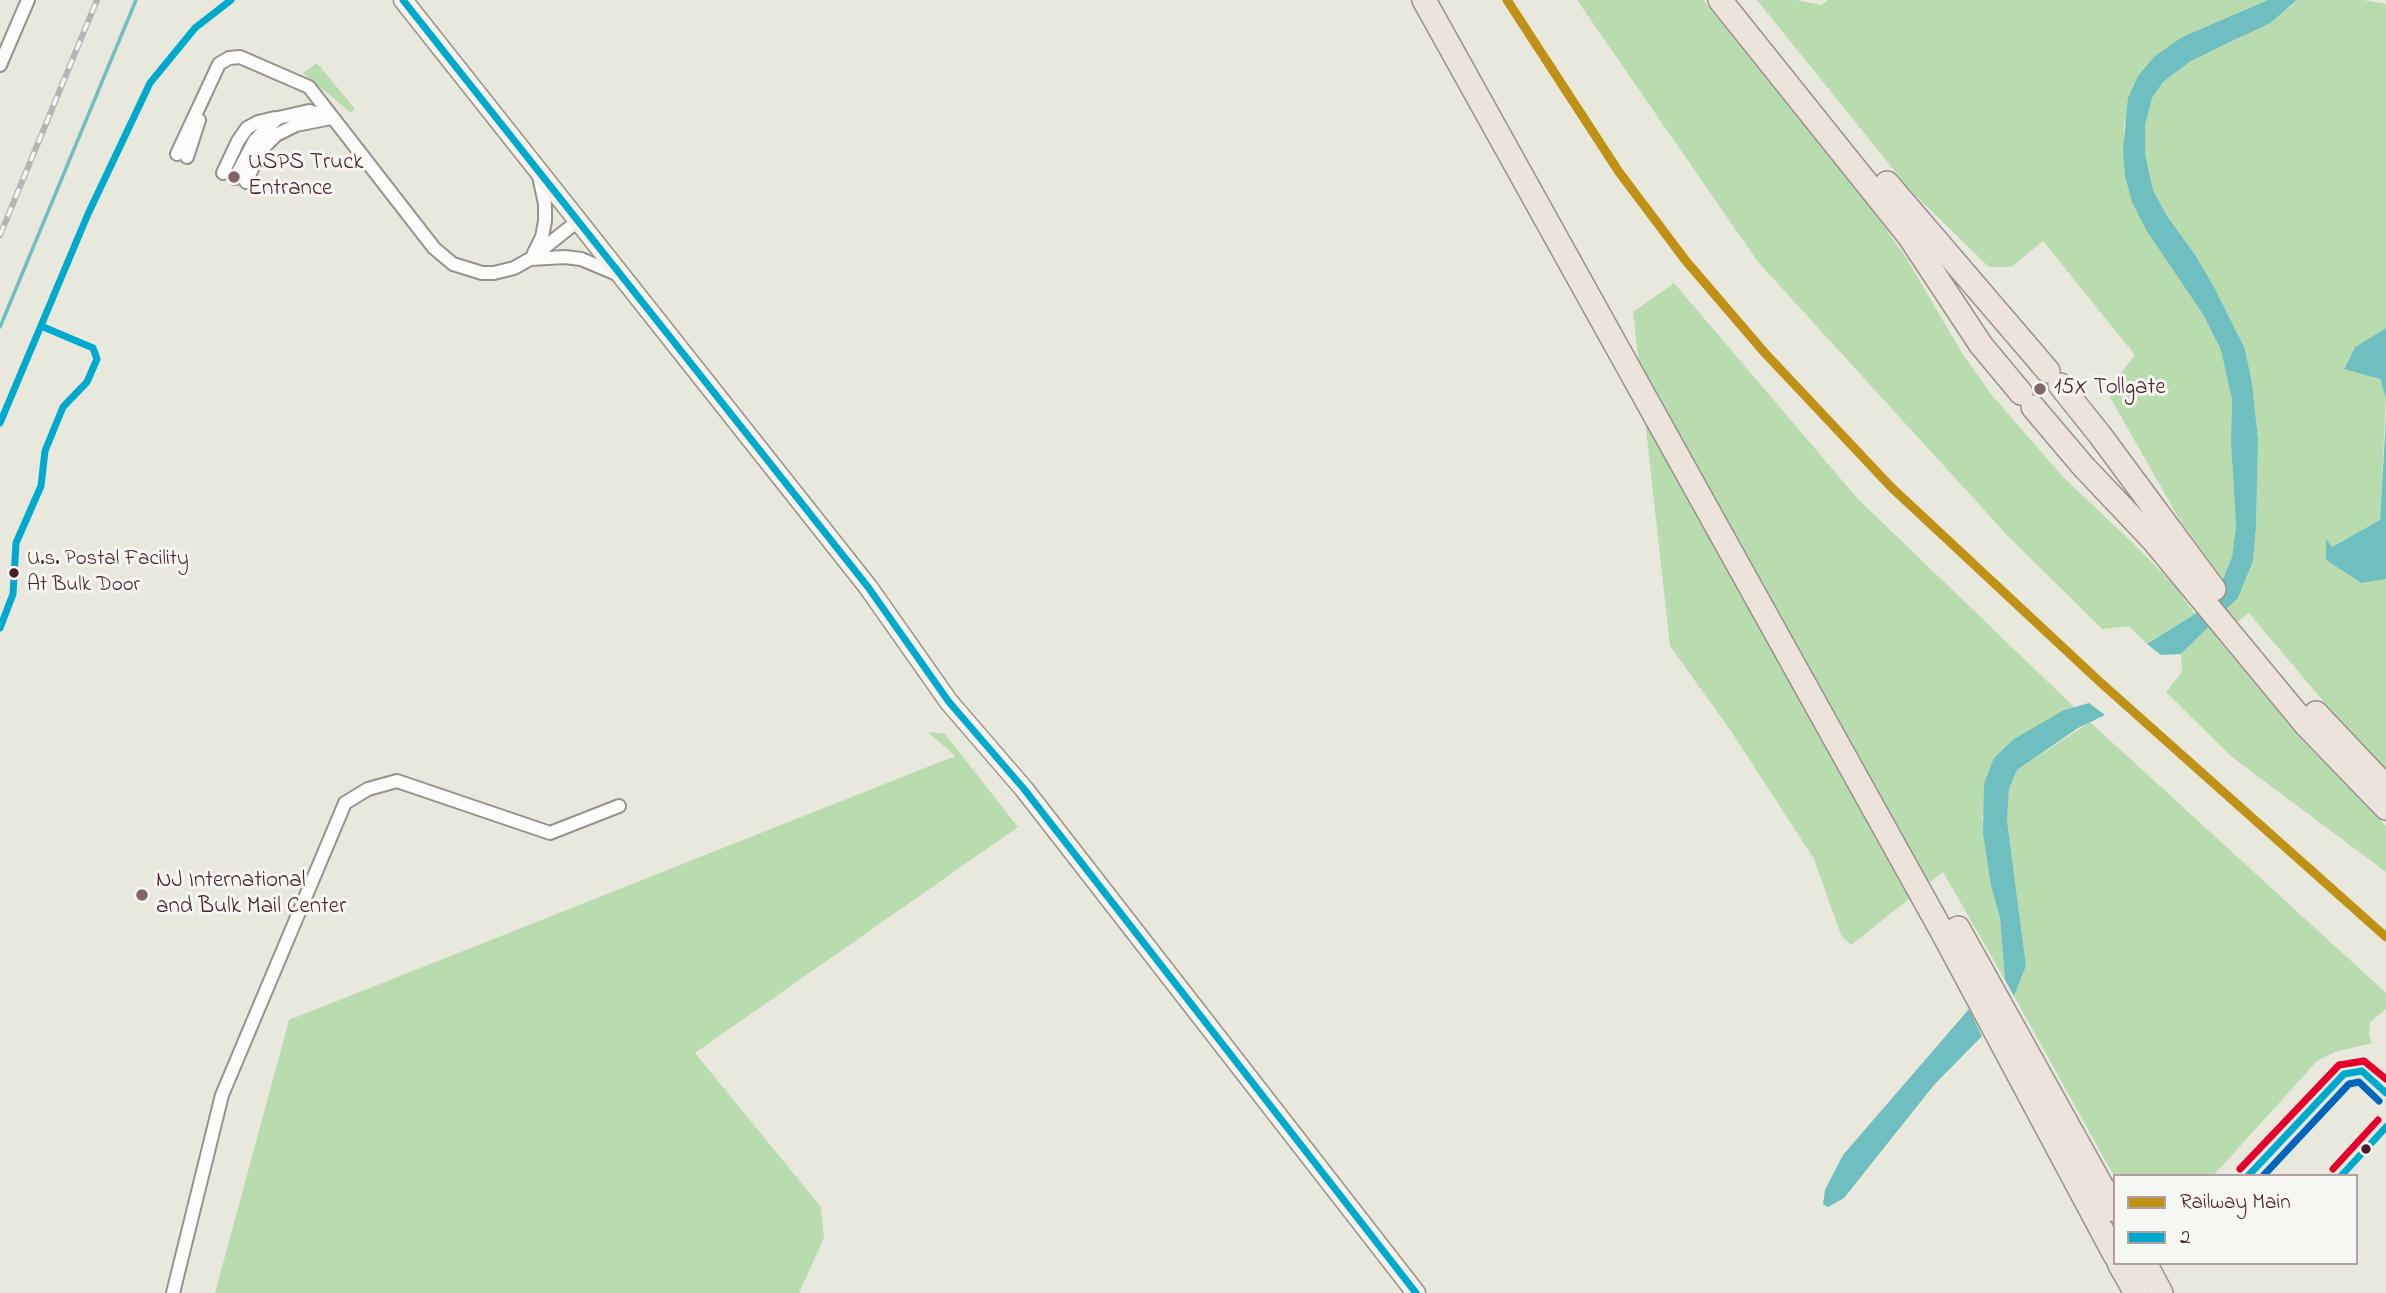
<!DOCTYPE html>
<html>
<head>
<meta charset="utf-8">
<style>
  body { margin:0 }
  #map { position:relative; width:2386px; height:1293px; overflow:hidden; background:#e9e8dd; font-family:"Indie Flower",sans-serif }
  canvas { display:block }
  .legend { position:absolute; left:2113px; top:1174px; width:245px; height:91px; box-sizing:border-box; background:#f6f6f2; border:2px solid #b1a0a2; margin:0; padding:9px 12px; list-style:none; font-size:21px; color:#4a1f2b }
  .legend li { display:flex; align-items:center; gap:14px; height:35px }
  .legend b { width:35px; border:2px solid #b1a0a2 }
</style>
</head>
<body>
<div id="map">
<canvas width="2386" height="1293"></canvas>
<ul class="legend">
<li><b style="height:9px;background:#bf9114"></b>Railway Main</li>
<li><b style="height:9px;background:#00a9ce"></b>2</li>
</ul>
</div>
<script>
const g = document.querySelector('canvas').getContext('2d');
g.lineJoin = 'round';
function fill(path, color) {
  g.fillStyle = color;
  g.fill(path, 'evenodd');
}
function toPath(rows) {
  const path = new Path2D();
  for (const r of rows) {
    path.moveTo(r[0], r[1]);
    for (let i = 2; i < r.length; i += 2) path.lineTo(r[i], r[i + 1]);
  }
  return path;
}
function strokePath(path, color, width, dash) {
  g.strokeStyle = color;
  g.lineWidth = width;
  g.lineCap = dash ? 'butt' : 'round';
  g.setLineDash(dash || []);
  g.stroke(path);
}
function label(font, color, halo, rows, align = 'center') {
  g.font = font + ' "Indie Flower",sans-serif';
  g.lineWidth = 6;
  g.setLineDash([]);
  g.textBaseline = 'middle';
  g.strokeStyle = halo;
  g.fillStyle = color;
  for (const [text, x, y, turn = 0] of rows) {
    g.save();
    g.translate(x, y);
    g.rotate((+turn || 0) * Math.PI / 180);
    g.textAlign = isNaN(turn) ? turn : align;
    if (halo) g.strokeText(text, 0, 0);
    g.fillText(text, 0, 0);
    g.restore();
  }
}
const green = toPath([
  [1577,0,1703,0,1876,215,1907,259,1962,353,1991,394,2062,476,2138,548,2174,585,2195,614,2147,644,2129,626,2102,629,2007,535,1758,262],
  [1757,0,1796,0,1821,5,1828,0,2268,0,2182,37,2124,124,2125,176,2146,230,2204,316,2221,350,2228,376,2232,399,2231,443,2236,526,2232,557,2223,579,2178,517,2110,397,2112,384,2135,355,2043,241,2011,267,1989,267,1910,190],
  [2297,0,2363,0,2386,4,2386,328,2355,347,2344,368,2380,379,2386,398,2380,520,2332,547,2327,541,2326,560,2360,583,2386,579,2386,769,2334,714,2249,613,2217,638,2303,741,2386,826,2386,872,2232,757,2166,692,2182,672,2181,654,2238,598,2253,561,2256,528,2258,439,2252,383,2245,349,2214,287,2196,256,2167,216,2153,190,2145,153,2145,126,2152,98,2163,82,2191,61,2238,39,2293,5],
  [317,63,355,109,353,111,350,112,303,73],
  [1674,283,1858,499,2074,707,2064,710,2042,725,1982,816,1991,886,2000,918,2005,980,1943,872,1851,945,1841,935,1814,859,1733,734,1670,646,1633,312],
  [2090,722,2386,993,2386,1009,2370,1022,2369,1035,2372,1043,2335,1052,2317,1061,2213,1176,2115,1176,2115,1178,2014,996,2026,966,2007,820,2009,789,2017,770],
  [928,732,945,734,1018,827,695,1053,821,1207,824,1238,799,1293,215,1293,289,1020,955,756]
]);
const water = toPath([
  [2268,0,2297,0,2270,23,2191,61,2163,82,2152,98,2145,126,2145,153,2153,190,2167,216,2196,256,2214,287,2245,349,2252,383,2258,439,2256,528,2253,561,2238,598,2181,654,2161,655,2147,644,2195,614,2223,579,2232,557,2236,526,2231,443,2232,399,2221,350,2204,316,2146,230,2132,202,2125,176,2123,151,2128,98,2138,76,2155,56,2182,37],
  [2386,328,2386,398,2380,379,2344,369,2355,347],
  [2386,417,2386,579,2361,583,2326,560,2326,539,2332,547,2380,520],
  [2089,703,2105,715,2078,728,2017,770,2009,789,2007,820,2026,966,2014,996,2005,980,2000,918,1991,886,1983,833,1984,784,1994,758,2014,739,2064,710],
  [1969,1009,1982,1036,1934,1085,1844,1198,1828,1207,1823,1204,1825,1190,1843,1155]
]);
const stream = toPath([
  [0,327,136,0]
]);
const street = toPath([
  [0,65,28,0],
  [177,154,219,64,229,58,240,57,309,87,434,248,453,264,482,273,494,273,514,268,530,259,579,220],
  [187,157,199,120],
  [223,173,238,141,247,128,258,122,275,118],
  [235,178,255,140,278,118,309,111,331,118],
  [246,182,260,151,276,135,296,125,331,118],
  [534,253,542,237,545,221,545,204,539,176],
  [530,259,565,257,581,259,617,274],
  [173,1293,222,1095,345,803,368,789,397,781,550,833,619,806]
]);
const secondary = toPath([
  [403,0,868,587,949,702,1024,789,1416,1293]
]);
const highway = toPath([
  [1424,0,1944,935,2115,1255],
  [1720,0,1909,236,1981,345,2021,393],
  [1887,183,2048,371],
  [2060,385,2100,435,2214,589],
  [2033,407,2083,466,2153,540,2306,725,2386,808],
  [2316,713,2386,787],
  [1958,928,2115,1210],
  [2119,1263,2136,1293],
  [2145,1263,2161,1293]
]);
const rail = toPath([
  [0,235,97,0]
]);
const bus1 = toPath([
  [403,0,868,587,949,702,1024,789,1416,1293],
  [0,423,88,214,150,83,195,28,231,0],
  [0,628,13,594,16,543,41,486,45,451,63,407,87,382,97,359,93,348,41,326],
  [2248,1176,2344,1074,2362,1071,2386,1093],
  [2341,1176,2386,1127]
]);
const bus2 = toPath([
  [2263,1176,2349,1084,2359,1082,2379,1101]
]);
const bus3 = toPath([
  [2240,1169,2339,1065,2364,1061,2386,1079],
  [2333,1169,2378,1120]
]);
const rail1 = toPath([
  [1507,0,1619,172,1686,261,1764,352,1891,487,2100,682,2386,937]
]);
const markers = [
  [234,177,7,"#826569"],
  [2040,389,7,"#826569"],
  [14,573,6,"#4a1f2b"],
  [142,895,7,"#826569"],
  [2366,1149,6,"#4a1f2b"]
];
const busNames = [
  ["U.s. Postal Facility",27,561],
  ["At Bulk Door",27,587]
];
const poiNames = [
  ["USPS Truck",248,164],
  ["Entrance",248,190],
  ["15X Tollgate",2054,389],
  ["NJ International",156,882],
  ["and Bulk Mail Center",156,908]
];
fill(green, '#b9dcaf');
fill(water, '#70bfc0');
strokePath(stream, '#70bfc0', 3.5);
strokePath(street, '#99918d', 16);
strokePath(secondary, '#99918d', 21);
strokePath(highway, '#99918d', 26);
strokePath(street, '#fcfcfa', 12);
strokePath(secondary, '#f6f2ec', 18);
strokePath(highway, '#ece4da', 23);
strokePath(rail, '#b9b4b4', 6);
strokePath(rail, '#f6f6f2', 3.5, [10]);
strokePath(bus1, '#00a9ce', 7);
strokePath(bus2, '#0065bd', 7);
strokePath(bus3, '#e4002b', 7);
strokePath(rail1, '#bf9114', 9);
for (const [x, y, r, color] of markers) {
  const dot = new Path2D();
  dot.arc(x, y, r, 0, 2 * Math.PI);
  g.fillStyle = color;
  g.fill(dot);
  strokePath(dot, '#f6f6f2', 2.5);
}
label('21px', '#4a1f2b', '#f6f6f2', busNames, 'left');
label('23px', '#4a1f2b', '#f6f6f2', poiNames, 'left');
</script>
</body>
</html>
